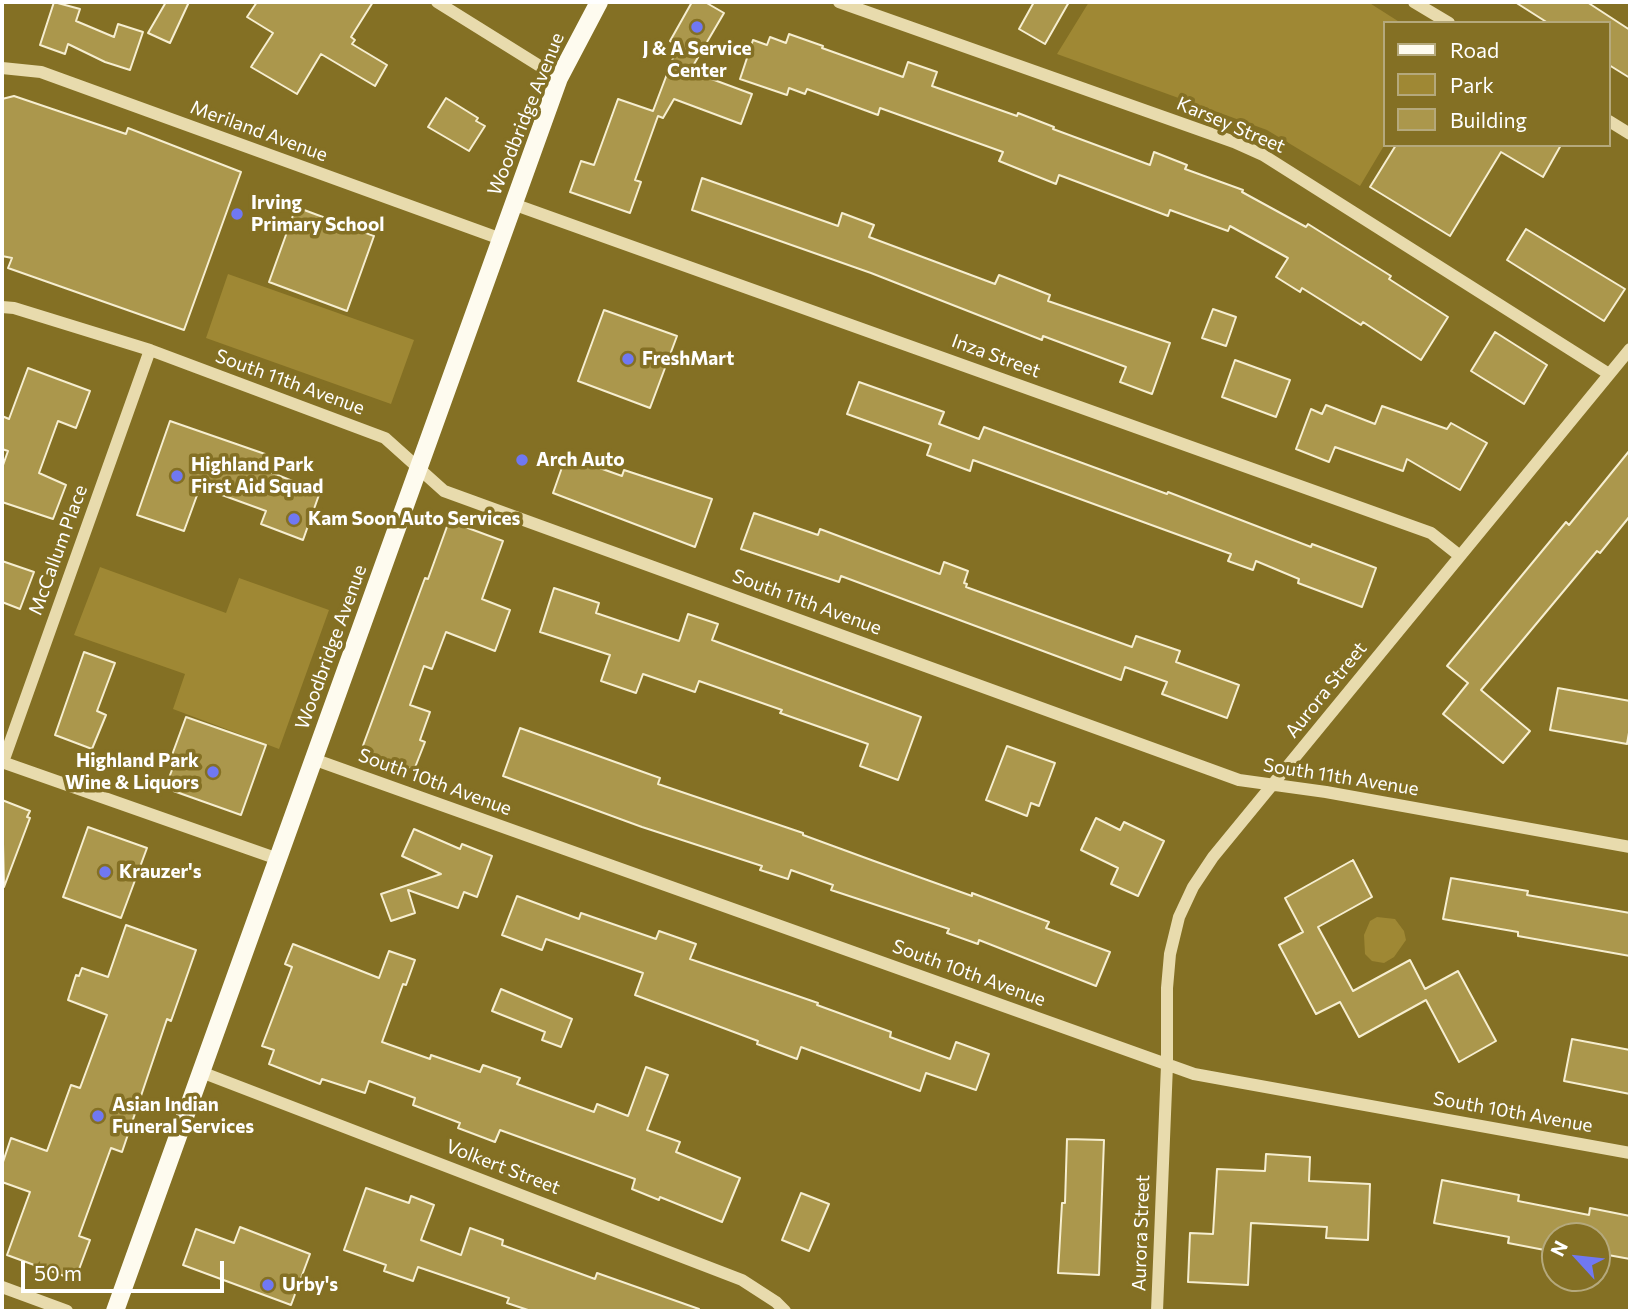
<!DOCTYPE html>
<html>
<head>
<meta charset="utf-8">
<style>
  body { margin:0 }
  #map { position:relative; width:1632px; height:1313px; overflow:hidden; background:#847024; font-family:Commissioner,sans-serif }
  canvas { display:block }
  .frame { position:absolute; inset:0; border:4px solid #fff; pointer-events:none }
  .legend { position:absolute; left:1383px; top:21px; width:228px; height:126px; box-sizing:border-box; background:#847024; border:2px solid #b5a97c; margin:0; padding:9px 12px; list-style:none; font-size:21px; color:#fff }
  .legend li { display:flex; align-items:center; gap:14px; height:35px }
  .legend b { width:35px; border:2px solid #b5a97c }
  .north { position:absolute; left:1541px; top:1222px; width:70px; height:70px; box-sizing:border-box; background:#847024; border:2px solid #b5a97c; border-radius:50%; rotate:297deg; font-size:19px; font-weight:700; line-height:28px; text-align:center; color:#fff }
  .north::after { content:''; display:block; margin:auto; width:24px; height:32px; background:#7078f2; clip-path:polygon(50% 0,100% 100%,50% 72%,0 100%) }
  .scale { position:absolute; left:21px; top:1261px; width:203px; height:32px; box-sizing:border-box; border:4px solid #fff; border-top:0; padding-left:9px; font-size:21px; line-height:24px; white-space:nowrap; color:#fff; -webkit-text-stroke:5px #847024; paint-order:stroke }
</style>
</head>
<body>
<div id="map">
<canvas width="1632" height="1313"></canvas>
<div class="frame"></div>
<ul class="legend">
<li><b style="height:9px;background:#fefbef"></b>Road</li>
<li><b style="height:19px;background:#9f8834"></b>Park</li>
<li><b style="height:19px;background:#ab974c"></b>Building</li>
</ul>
<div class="north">N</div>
<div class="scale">50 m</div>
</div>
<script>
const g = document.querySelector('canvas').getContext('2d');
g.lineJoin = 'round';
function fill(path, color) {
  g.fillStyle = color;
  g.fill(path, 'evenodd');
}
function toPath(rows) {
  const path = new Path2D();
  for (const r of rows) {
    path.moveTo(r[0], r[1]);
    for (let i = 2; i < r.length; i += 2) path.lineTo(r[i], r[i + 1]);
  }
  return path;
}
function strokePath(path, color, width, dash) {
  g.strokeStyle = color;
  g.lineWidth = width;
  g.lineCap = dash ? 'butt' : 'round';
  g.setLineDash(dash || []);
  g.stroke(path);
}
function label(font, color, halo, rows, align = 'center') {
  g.font = font + ' Commissioner,sans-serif';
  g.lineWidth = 7;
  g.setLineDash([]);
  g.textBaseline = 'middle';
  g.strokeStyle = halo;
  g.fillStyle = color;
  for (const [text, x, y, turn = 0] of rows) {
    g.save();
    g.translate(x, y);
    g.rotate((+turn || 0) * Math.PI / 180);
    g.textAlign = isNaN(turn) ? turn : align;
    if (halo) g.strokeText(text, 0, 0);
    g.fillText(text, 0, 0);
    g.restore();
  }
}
const green = toPath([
  [1089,2,1368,2,1401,23,1385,23,1385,144,1360,186,1267,130,1057,54],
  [228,274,414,340,391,404,206,338],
  [100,567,226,613,239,578,329,610,279,749,173,709,185,674,74,635],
  [1377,917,1395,919,1404,931,1406,940,1394,957,1384,963,1372,961,1365,954,1364,935,1370,921]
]);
const building = toPath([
  [54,2,80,9,76,21,114,37,118,24,143,32,130,70,105,62,68,44,65,54,40,45,54,2],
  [166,2,189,2,170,43,148,33,166,2],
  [257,2,373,2,351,37,355,40,352,44,387,65,375,86,321,54,297,94,251,67,273,33,247,17,257,2],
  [692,2,705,2,724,13,690,71,752,94,741,124,674,99,663,118,658,116,635,180,641,182,630,213,570,192,581,161,594,165,618,99,653,111,678,45,670,41,692,2],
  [1034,2,1069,2,1045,44,1019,29,1034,2],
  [1515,2,1587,2,1630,30,1630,78,1609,65,1609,23,1548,23,1515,2],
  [789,34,823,46,822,48,903,77,908,62,937,72,932,86,1017,116,1018,113,1054,127,1053,129,1150,165,1154,152,1187,165,1185,169,1243,190,1242,192,1306,227,1308,224,1391,276,1389,279,1448,317,1421,360,1363,322,1361,325,1302,288,1300,292,1276,277,1288,258,1230,226,1228,231,1170,210,1168,216,1059,175,1056,184,999,161,1003,152,880,108,878,115,807,89,805,94,789,88,787,95,740,79,753,40,767,45,770,37,786,43,789,34],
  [14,96,126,134,128,128,241,172,184,330,8,268,12,258,2,256,2,99,14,96],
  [446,98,478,118,476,121,485,126,469,151,428,127,446,98],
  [1396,145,1561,145,1543,177,1501,152,1450,236,1370,187,1396,145],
  [702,178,838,226,842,213,874,225,869,237,995,284,999,275,1050,295,1048,301,1170,343,1152,394,1120,382,1126,367,1043,336,1042,340,871,273,692,210,702,178],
  [296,207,374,236,347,311,269,282,296,207],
  [1526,229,1625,289,1604,321,1507,260,1526,229],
  [1213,309,1236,317,1226,346,1202,338,1213,309],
  [604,310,677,336,650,408,578,381,604,310],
  [1495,332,1547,365,1524,404,1471,371,1495,332],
  [1235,360,1290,380,1276,417,1222,397,1235,360],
  [28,368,90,391,76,428,58,421,39,473,66,485,53,519,2,502,2,468,8,451,2,449,2,416,9,419,28,368],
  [859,382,944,412,939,424,979,439,984,427,1167,494,1168,492,1311,547,1312,544,1376,568,1362,607,1298,583,1299,579,1256,561,1253,570,1228,561,1231,554,973,460,970,471,927,455,931,444,847,414,859,382],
  [1326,405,1375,424,1382,406,1447,429,1451,423,1487,443,1460,490,1407,459,1403,471,1335,447,1329,462,1296,449,1311,409,1322,414,1326,405],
  [170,421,265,454,260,468,320,492,303,540,261,524,266,511,200,487,184,531,137,515,170,421],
  [1630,450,1630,516,1600,553,1597,551,1481,690,1530,731,1503,763,1443,714,1468,683,1447,666,1566,522,1569,525,1630,450],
  [566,456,622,476,624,470,712,499,695,547,553,493,566,456],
  [754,513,818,535,820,529,940,574,944,562,968,571,964,583,967,584,966,587,1132,647,1136,636,1180,651,1176,662,1239,685,1227,718,1162,694,1167,682,1125,667,1121,680,841,576,839,582,741,549,754,513],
  [449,521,503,541,482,599,510,610,495,651,446,632,432,669,424,666,410,705,430,712,420,740,425,742,414,770,361,751,425,578,428,579,449,521],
  [2,561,34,572,20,609,2,602,2,561],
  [554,588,599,603,596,613,679,641,688,614,718,624,712,640,921,717,898,780,860,766,868,744,780,713,782,710,699,681,695,692,643,674,636,693,601,681,610,655,540,632,554,588],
  [84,652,115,663,97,711,106,715,92,749,55,735,84,652],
  [1558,688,1630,701,1630,727,1627,744,1550,730,1558,688],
  [186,717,266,745,241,815,165,788,177,757,172,755,186,717],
  [520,728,660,778,658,784,803,833,803,835,874,861,972,896,972,893,1049,922,1046,928,1110,952,1096,986,979,940,978,944,947,933,949,929,831,890,833,885,791,870,788,879,760,870,762,866,642,827,503,776,520,728],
  [1007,746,1055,763,1039,806,1031,803,1027,816,986,800,1007,746],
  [2,800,30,811,27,817,30,818,4,887,2,800],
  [1096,818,1120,830,1124,822,1164,841,1138,896,1111,884,1118,868,1081,850,1096,818],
  [88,827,147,848,121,918,63,897,88,827],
  [414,829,460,849,462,844,492,856,477,897,464,892,458,908,408,890,415,913,391,921,381,894,441,874,402,856,414,829],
  [1353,860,1372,897,1318,927,1353,991,1410,960,1425,989,1458,971,1496,1041,1459,1062,1426,1000,1359,1037,1340,1002,1316,1014,1279,945,1303,932,1285,898,1353,860],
  [1451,878,1528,891,1527,895,1630,913,1630,956,1518,936,1518,932,1443,919,1451,878],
  [517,896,579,919,581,913,656,939,659,931,696,944,690,959,818,1003,817,1005,891,1032,890,1037,950,1059,956,1042,989,1054,976,1090,926,1073,920,1091,801,1047,797,1059,757,1044,758,1041,635,995,643,973,546,939,542,950,502,935,517,896],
  [126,925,196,950,171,1021,167,1019,122,1152,111,1148,79,1236,90,1240,75,1280,7,1255,30,1192,2,1182,2,1165,11,1138,47,1151,71,1085,80,1088,107,1015,68,1000,76,975,79,976,82,968,108,977,126,925],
  [293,944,379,978,389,951,415,960,406,985,403,984,382,1042,430,1059,431,1055,480,1072,483,1065,520,1078,517,1084,594,1112,597,1104,628,1116,646,1067,668,1075,647,1130,680,1142,676,1152,740,1178,722,1222,660,1197,659,1200,632,1189,635,1179,500,1130,495,1142,458,1128,460,1123,413,1105,415,1098,369,1081,365,1093,322,1079,320,1084,269,1064,274,1050,262,1046,292,967,285,964,293,944],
  [501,989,572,1019,561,1047,542,1040,545,1032,492,1011,501,989],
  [1572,1039,1630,1050,1630,1094,1564,1081,1572,1039],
  [1067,1139,1104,1140,1099,1275,1058,1273,1062,1203,1065,1203,1067,1139],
  [1266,1154,1310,1157,1309,1181,1370,1184,1368,1240,1326,1238,1327,1227,1251,1223,1248,1285,1188,1282,1190,1233,1213,1234,1217,1169,1265,1171,1266,1154],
  [1442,1180,1519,1195,1518,1201,1589,1215,1590,1208,1630,1216,1630,1259,1597,1253,1597,1236,1555,1236,1555,1252,1508,1243,1509,1237,1434,1223,1442,1180],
  [366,1188,409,1203,411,1196,434,1205,421,1240,461,1255,470,1228,503,1240,502,1245,595,1279,597,1273,699,1309,698,1311,531,1311,507,1303,509,1298,418,1267,413,1281,384,1271,386,1265,344,1250,366,1188],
  [801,1193,829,1204,809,1251,782,1240,801,1193],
  [240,1227,310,1254,291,1305,183,1265,196,1229,234,1243,240,1227]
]);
const minor = toPath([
  [437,2,559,78],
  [839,2,1234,142,1263,155,1609,374],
  [1414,2,1449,23],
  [2,68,41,72,501,239],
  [1609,121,1630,134],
  [513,204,1431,533,1460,556],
  [2,307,14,308,150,350,385,438,444,491,1239,780,1326,792,1630,847],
  [313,759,1194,1074,1630,1153],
  [2,762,278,859],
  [3,762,150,350],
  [201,1072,742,1280,776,1302,785,1311],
  [2,1287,67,1311],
  [1157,1311,1167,1065,1167,988,1170,954,1179,917,1193,887,1213,857,1630,349]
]);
const major = toPath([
  [115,1311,559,78,599,2]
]);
const markers = [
  [697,27,7,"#7078f2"],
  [237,214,7,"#7078f2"],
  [628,359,7,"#7078f2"],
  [522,460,7,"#7078f2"],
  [177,476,7,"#7078f2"],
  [294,519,7,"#7078f2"],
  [213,772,7,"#7078f2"],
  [105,872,7,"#7078f2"],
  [98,1116,7,"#7078f2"],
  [268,1285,7,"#7078f2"]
];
const poiNames = [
  ["J & A Service",697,49,"center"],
  ["Center",697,71,"center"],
  ["Irving",251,203],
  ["Primary School",251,225],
  ["FreshMart",642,359],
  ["Arch Auto",536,460],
  ["Highland Park",191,465],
  ["First Aid Squad",191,487],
  ["Kam Soon Auto Services",308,519],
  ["Highland Park",199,761,"right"],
  ["Wine & Liquors",199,783,"right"],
  ["Krauzer's",119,872],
  ["Asian Indian",112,1105],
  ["Funeral Services",112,1127],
  ["Urby's",282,1285]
];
const streetNames = [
  ["Woodbridge Avenue",526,114,-68],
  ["Karsey Street",1231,125,23],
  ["Meriland Avenue",259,131,20],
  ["Inza Street",996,356,20],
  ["South 11th Avenue",290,382,20],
  ["McCallum Place",58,550,-70],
  ["South 11th Avenue",807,602,20],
  ["Woodbridge Avenue",331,647,-70],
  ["Aurora Street",1326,690,-51],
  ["South 11th Avenue",1341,777,9],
  ["South 10th Avenue",435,782,20],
  ["South 10th Avenue",969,973,20],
  ["South 10th Avenue",1513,1112,10],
  ["Volkert Street",503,1167,21],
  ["Aurora Street",1141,1233,-88]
];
fill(green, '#9f8834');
fill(building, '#ab974c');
strokePath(building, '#f6eed0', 2);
strokePath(minor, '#e8dbad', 12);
strokePath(major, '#fefbef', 18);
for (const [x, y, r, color] of markers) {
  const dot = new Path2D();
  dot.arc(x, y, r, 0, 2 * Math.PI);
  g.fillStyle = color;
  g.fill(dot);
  strokePath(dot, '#847024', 2.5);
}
label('bold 19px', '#fff', '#847024', poiNames, 'left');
label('19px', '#fff', '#847024', streetNames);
</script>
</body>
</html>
